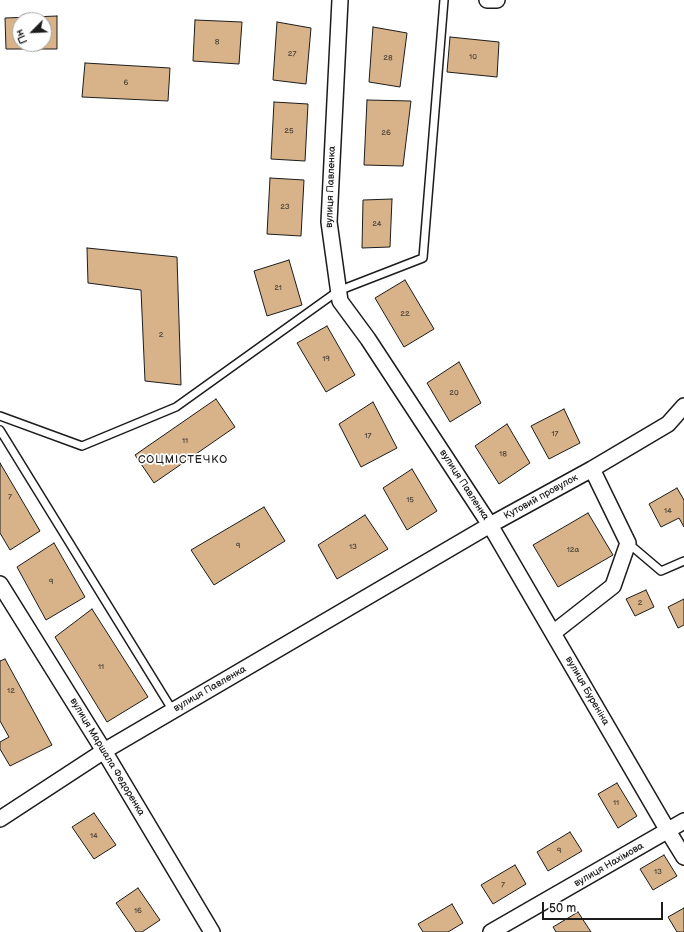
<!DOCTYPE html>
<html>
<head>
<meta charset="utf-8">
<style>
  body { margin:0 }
  #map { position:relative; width:684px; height:932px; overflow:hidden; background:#fff; font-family:"Balsamiq Sans",sans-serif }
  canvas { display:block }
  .north { position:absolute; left:12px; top:12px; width:40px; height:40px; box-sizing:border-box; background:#fff; border:1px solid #a4a4a4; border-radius:50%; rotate:246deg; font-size:11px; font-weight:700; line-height:16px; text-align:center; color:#1c1c1c }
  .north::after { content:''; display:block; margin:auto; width:14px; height:18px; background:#1c1c1c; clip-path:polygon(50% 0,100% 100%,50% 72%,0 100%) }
  .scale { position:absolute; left:542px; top:902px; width:121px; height:18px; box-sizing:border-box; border:2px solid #1c1c1c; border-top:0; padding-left:5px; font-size:12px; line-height:14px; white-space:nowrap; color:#1c1c1c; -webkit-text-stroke:3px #fff; paint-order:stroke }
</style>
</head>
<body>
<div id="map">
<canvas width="684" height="932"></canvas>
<div class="north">Пн</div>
<div class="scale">50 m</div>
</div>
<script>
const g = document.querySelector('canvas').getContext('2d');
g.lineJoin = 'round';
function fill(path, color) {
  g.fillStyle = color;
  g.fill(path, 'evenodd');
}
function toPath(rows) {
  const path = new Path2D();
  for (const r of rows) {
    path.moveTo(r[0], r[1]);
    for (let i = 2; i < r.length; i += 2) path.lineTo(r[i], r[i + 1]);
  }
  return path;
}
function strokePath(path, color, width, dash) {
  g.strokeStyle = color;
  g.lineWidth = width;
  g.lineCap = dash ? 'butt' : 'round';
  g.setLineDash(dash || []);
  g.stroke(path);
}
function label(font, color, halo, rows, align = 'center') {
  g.font = font + ' "Balsamiq Sans",sans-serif';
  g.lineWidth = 3.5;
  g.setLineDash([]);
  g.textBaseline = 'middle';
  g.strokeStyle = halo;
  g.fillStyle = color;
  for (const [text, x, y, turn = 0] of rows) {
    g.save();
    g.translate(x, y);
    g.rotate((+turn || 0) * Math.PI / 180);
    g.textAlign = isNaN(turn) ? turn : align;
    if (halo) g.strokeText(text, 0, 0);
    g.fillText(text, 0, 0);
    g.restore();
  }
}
const building = toPath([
  [57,16,57,49,6,49,5,18,57,16],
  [20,20,44,20,44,44,20,44,20,20],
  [195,20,242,22,239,64,193,61,195,20],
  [277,22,311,28,306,84,273,80,277,22],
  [373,27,407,33,400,87,369,82,373,27],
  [450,37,499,42,497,77,447,72,450,37],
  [85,63,170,68,168,101,82,97,85,63],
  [367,100,411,101,403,166,364,165,367,100],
  [274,102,308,104,305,161,271,159,274,102],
  [270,178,304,180,301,236,267,234,270,178],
  [392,199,390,247,362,248,363,200,392,199],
  [87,248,177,257,181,385,145,381,141,290,88,283,87,248],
  [289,260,302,305,267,316,254,271,289,260],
  [405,280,434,329,404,347,375,298,405,280],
  [327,326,355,375,326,392,297,343,327,326],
  [459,362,481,403,450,422,427,383,459,362],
  [216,399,235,427,154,483,135,455,216,399],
  [373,402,397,448,361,467,339,424,373,402],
  [564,409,580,443,549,459,531,426,564,409],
  [507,424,530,463,499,484,475,446,507,424],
  [0,463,40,531,10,550,0,533,0,463],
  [412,469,437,511,407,530,383,488,412,469],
  [677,488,684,500,684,527,679,518,661,527,649,504,677,488],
  [264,507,285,541,214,585,191,550,264,507],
  [588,513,613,555,558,587,533,545,588,513],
  [365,515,388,549,337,579,318,545,365,515],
  [54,543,85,597,46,620,17,567,54,543],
  [646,590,654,607,635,616,626,599,646,590],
  [684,599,684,625,678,628,668,607,684,599],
  [92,609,148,697,107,722,55,637,92,609],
  [5,659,52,745,10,766,0,749,0,742,9,737,0,721,0,661,5,659],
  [617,783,637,816,618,828,598,794,617,783],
  [94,813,116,845,94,859,72,827,94,813],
  [570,832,582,851,548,871,537,852,570,832],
  [664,855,677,876,653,890,640,869,664,855],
  [515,865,526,884,493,904,481,885,515,865],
  [138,888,160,920,142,932,136,932,116,903,138,888],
  [452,904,463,923,448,932,423,932,418,924,452,904],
  [684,908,684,932,677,932,668,917,684,908],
  [578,912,591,932,556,932,553,927,578,912]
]);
const lane = toPath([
  [0,416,82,446,176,407,338,291,423,258,444,0],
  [0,430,173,711],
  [628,543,661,571,684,561]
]);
const street = toPath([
  [340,0,329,222,340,301,368,339,490,525,668,831,684,857],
  [487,0,497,0],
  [0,584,104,751,212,932],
  [553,633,613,586,628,543,592,469],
  [0,819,104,751,490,525,592,469,668,424,684,406],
  [491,932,684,821]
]);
const numberNames = [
  ["8",217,42],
  ["27",292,54],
  ["10",473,57],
  ["28",388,58],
  ["6",126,83],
  ["25",289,131],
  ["26",386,133],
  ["23",285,207],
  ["24",377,224],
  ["21",278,288],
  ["22",405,314],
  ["2",161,335],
  ["19",326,359],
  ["20",454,393],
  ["17",555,434],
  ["17",368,436],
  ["11",185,441],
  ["18",503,454],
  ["7",10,497],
  ["15",410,500],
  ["14",668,511],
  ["9",238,546],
  ["13",353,547],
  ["12а",573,550],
  ["9",51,582],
  ["2",640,603],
  ["11",101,667],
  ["12",11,691],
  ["11",616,803],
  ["14",94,836],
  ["9",559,851],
  ["13",658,872],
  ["7",503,885],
  ["16",138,911]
];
const streetNames = [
  ["вулиця Павленка",331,187,-88],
  ["вулиця Павленка",464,485,57],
  ["Кутовий провулок",541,497,-29],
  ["вулиця Павленка",210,689,-30],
  ["вулиця Буреніна",587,691,60],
  ["вулиця Маршала Федоренка",107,757,59],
  ["вулиця Нахімова",609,865,-30]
];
const neighbourhoodNames = [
  ["СОЦМІСТЕЧКО",183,460]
];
fill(building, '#d8b389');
strokePath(building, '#1c1c1c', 1);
strokePath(lane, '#1c1c1c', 10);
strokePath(street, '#1c1c1c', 18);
strokePath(lane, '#fff', 7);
strokePath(street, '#fff', 15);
label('8px', '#4b4237', null, numberNames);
label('10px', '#1c1c1c', '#fff', streetNames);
g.letterSpacing = '1px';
label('11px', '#1c1c1c', '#fff', neighbourhoodNames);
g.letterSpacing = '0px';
</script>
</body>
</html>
